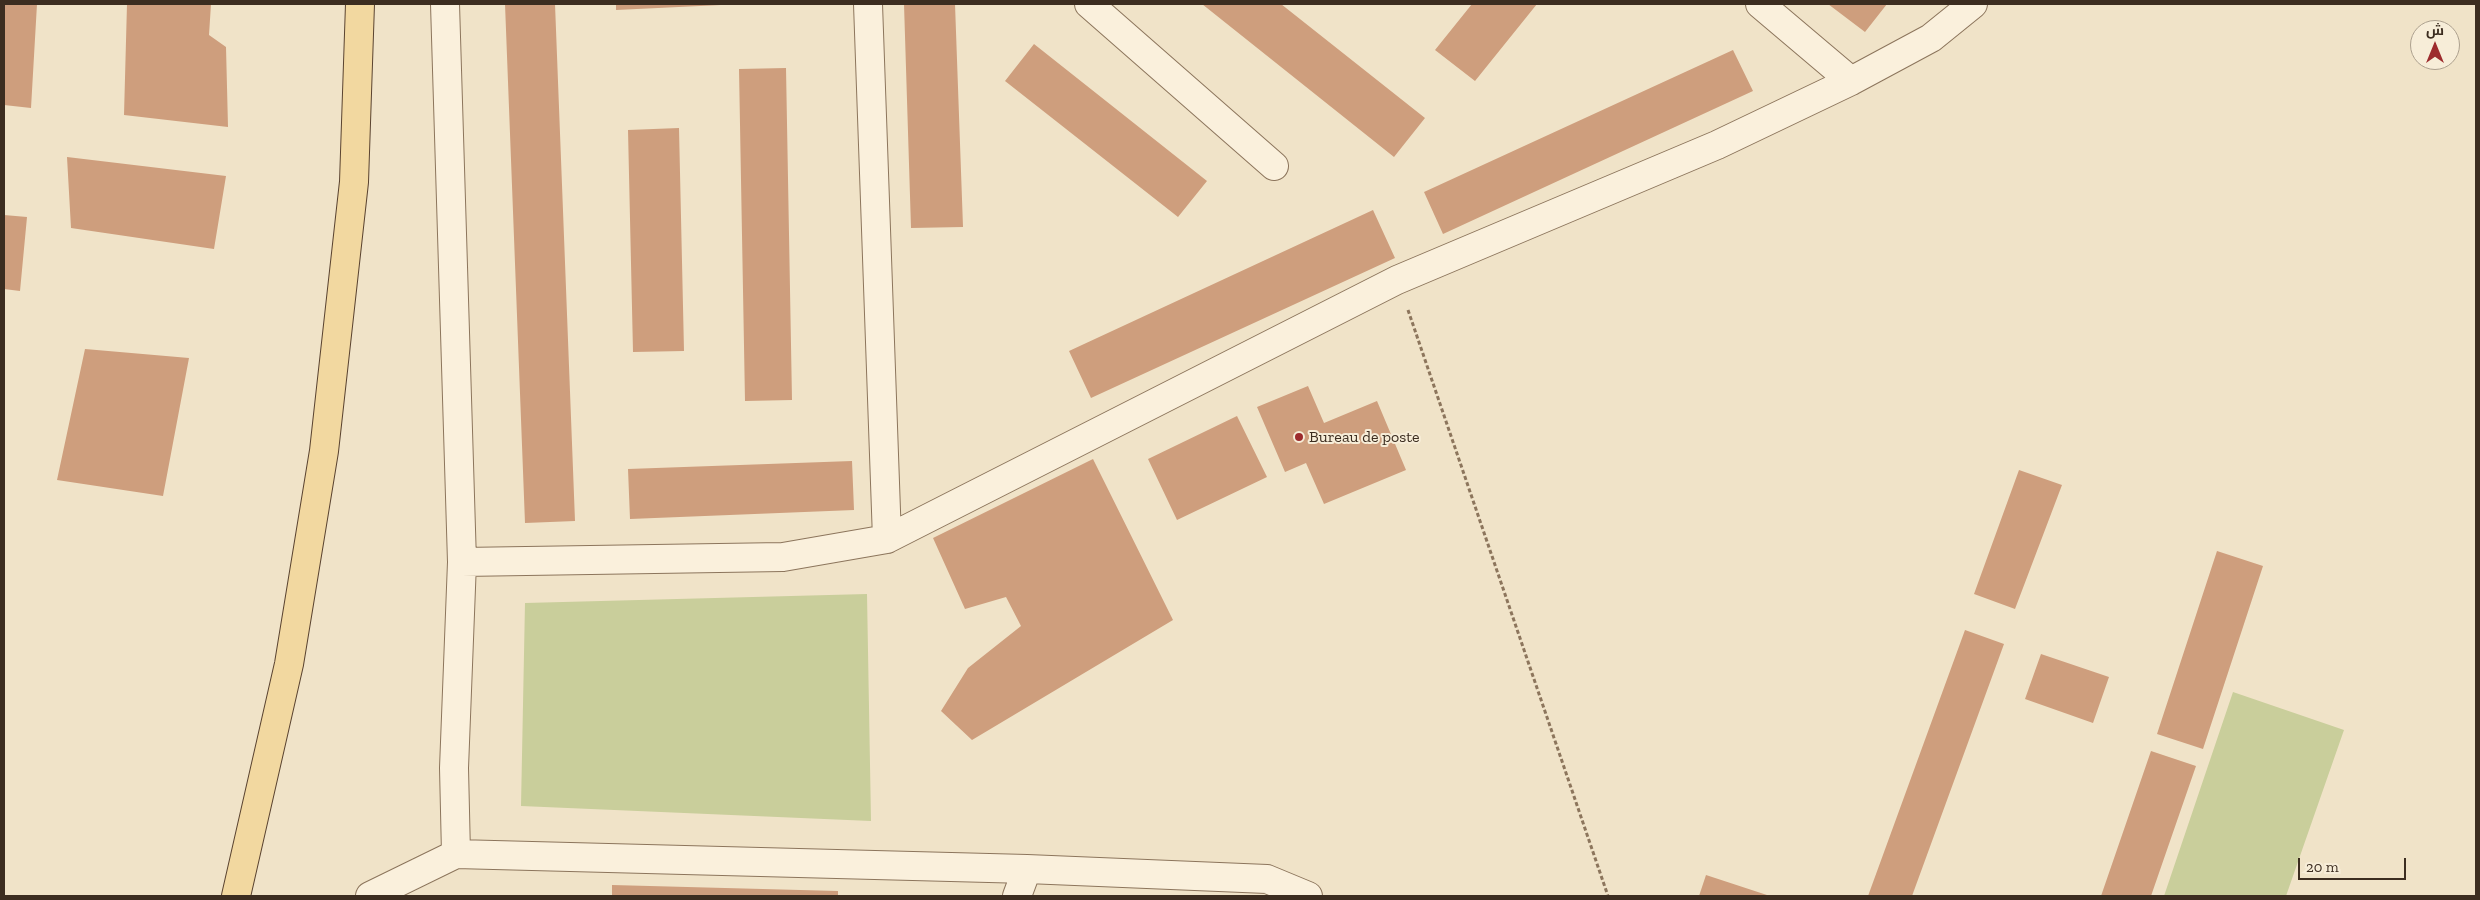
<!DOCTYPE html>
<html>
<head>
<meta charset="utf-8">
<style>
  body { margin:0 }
  #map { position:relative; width:2480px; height:900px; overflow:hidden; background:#f0e3c8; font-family:"Zilla Slab",Cairo,serif }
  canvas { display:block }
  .frame { position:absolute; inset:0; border:5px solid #3c2d20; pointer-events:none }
  .north { position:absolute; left:2410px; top:20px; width:50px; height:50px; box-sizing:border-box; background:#f7edd8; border:1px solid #aca08e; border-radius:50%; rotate:0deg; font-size:14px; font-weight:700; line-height:20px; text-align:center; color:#3c2d20 }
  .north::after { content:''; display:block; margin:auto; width:18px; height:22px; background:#9d2b2d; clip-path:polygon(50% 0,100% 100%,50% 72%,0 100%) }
  .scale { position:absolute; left:2298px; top:858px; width:108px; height:22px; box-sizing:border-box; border:2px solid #3c2d20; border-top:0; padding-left:6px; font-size:15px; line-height:18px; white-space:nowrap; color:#3c2d20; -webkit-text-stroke:4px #f7edd8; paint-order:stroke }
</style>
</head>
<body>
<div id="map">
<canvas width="2480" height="900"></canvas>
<div class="frame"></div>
<div class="north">ش</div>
<div class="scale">20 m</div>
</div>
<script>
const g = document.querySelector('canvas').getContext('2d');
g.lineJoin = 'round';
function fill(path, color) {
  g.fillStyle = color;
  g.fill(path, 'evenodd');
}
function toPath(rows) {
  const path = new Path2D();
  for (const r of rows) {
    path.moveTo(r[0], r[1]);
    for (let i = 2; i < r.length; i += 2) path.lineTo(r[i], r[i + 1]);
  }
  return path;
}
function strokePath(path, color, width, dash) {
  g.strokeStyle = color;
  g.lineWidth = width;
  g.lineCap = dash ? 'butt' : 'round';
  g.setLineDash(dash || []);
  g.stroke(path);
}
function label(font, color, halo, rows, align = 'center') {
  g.font = font + ' "Zilla Slab",serif';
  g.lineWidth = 4;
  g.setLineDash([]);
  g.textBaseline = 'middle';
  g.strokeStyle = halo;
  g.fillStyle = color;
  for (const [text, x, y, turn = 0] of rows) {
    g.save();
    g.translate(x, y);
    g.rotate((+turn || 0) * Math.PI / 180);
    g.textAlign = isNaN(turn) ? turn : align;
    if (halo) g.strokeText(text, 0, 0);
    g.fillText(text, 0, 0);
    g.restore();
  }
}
const green = toPath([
  [867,594,871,821,521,806,525,603],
  [2233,692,2344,730,2286,896,2164,896]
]);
const building = toPath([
  [4,4,37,4,31,108,4,105],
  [127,4,211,4,209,35,226,47,228,127,124,115],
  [505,4,555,4,575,521,525,523],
  [616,4,721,4,721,5,616,10],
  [904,4,955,4,963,227,911,228],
  [1202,4,1281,4,1425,118,1394,157],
  [1472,4,1537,4,1475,81,1435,50],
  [1828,4,1887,4,1865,32],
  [1034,44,1207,181,1178,217,1005,81],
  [1733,50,1753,91,1443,234,1424,192],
  [786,68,792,400,745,401,739,69],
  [679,128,684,351,633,352,628,130],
  [67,157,226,176,214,249,71,228],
  [1373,210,1395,258,1091,398,1069,351],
  [4,215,27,217,20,291,4,289],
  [85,349,189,358,163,496,57,480],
  [1308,386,1324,423,1377,401,1406,470,1324,504,1306,463,1285,472,1257,407],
  [1237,416,1267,477,1177,520,1148,459],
  [1093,459,1173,620,972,740,941,711,968,668,1021,626,1006,597,965,609,933,538],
  [852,461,854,510,630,519,628,469],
  [2019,470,2062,485,2015,609,1974,594],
  [2217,551,2263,566,2203,749,2157,734],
  [1965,630,2004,644,1912,896,1868,896],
  [2041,654,2109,677,2093,723,2025,699],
  [2151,751,2196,766,2151,896,2101,896],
  [1706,875,1770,896,1699,896],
  [612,885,838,891,838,896,612,896]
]);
const path = toPath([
  [1408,310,1608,896]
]);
const minor = toPath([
  [445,4,462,562,454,768,456,854],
  [868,4,887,539],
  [1089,4,1274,166],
  [1760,4,1851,81],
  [462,562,783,557,887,539,1397,280,1717,145,1851,81,1931,38,1973,4],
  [370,896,456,854,1027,869,1267,879,1308,896],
  [1017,896,1027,869]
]);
const primary = toPath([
  [236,896,289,664,324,451,354,182,360,4]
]);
const markers = [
  [1299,437,5,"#9d2b2d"]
];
const poiNames = [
  ["Bureau de poste",1309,437]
];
fill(green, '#c9ce9b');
fill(building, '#ce9e7d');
strokePath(minor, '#8c755c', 30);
strokePath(primary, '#5a4330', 30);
strokePath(path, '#8c755c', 3, [4, 2.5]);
strokePath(minor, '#faf0dc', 28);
strokePath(primary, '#f2d8a0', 28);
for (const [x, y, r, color] of markers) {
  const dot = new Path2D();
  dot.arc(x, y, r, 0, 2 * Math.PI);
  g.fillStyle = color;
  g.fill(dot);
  strokePath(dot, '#f7edd8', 2);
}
label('16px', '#3c2d20', '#f7edd8', poiNames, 'left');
</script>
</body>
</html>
